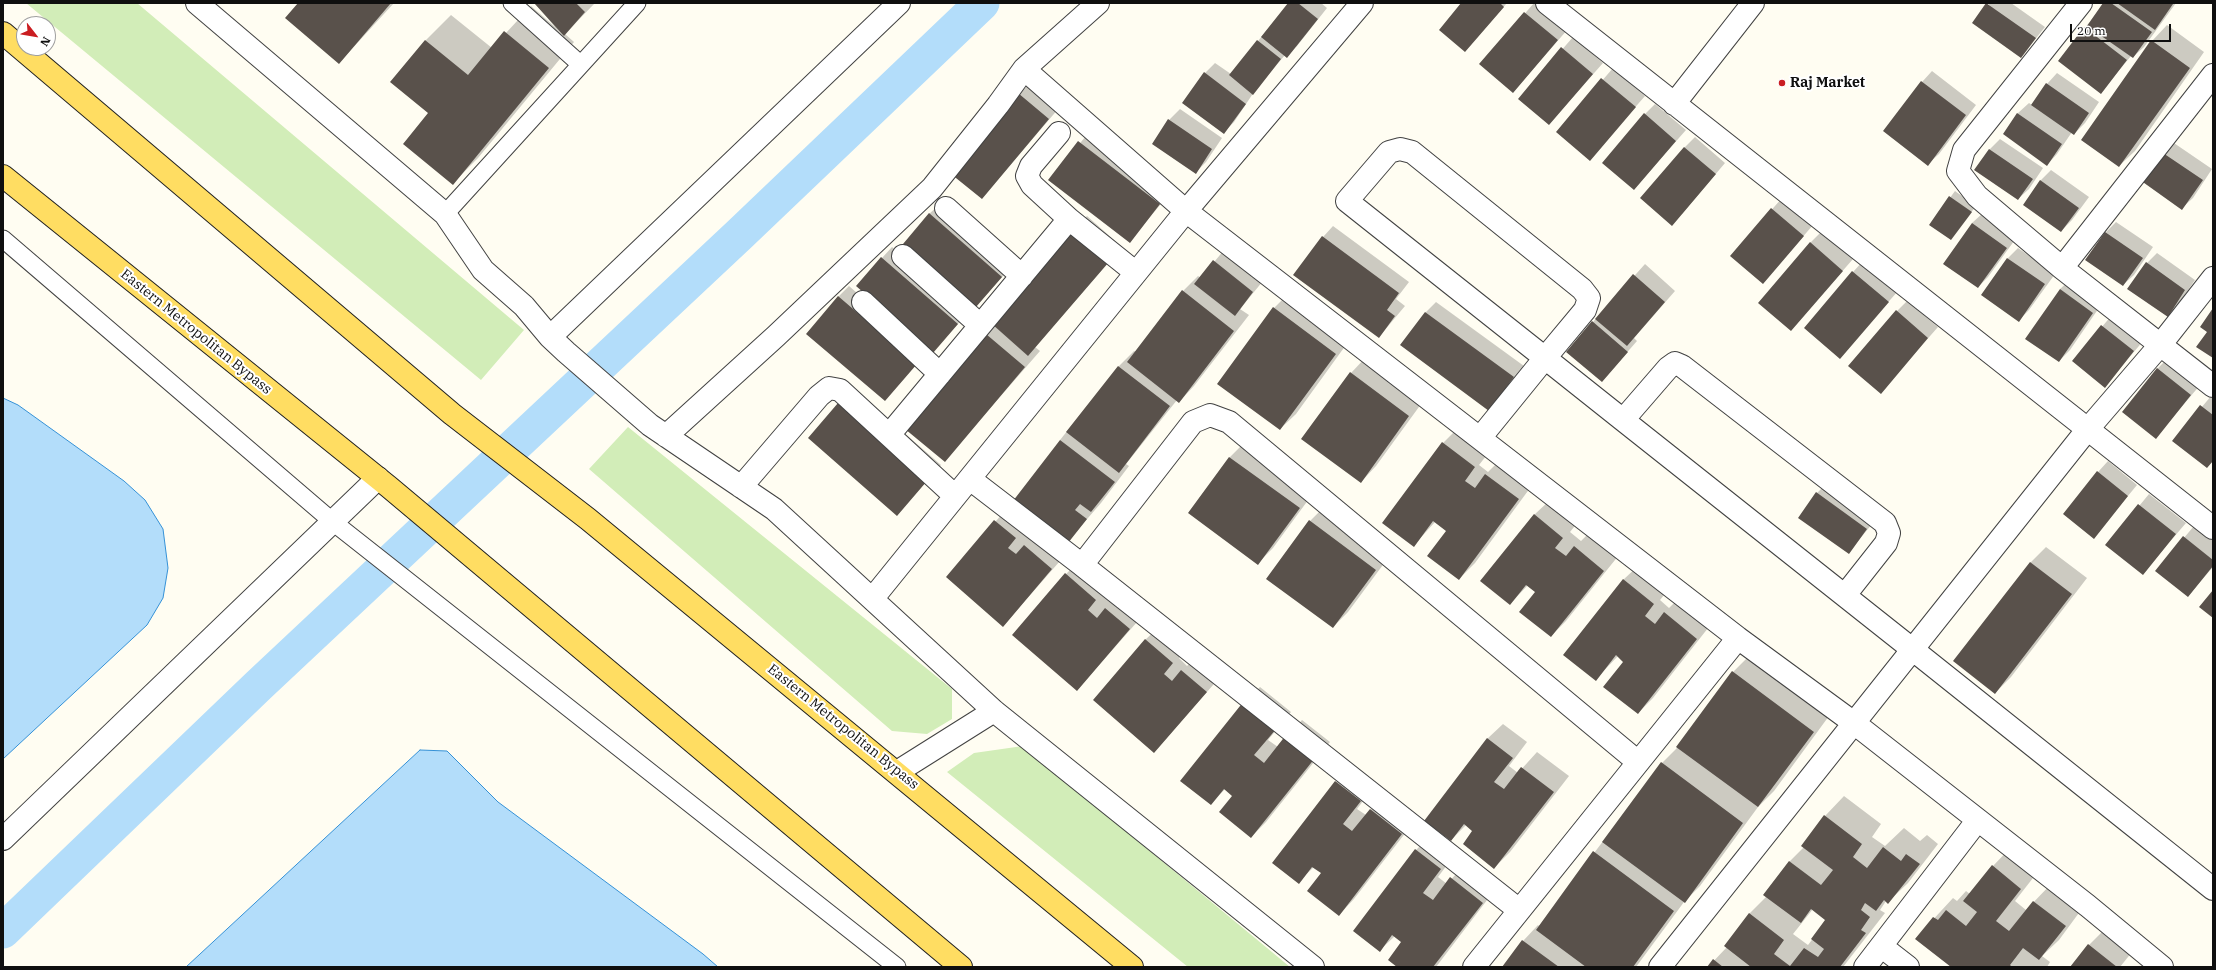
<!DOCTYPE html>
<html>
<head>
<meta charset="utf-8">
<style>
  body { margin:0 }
  #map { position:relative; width:2216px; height:970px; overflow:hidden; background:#fffdf2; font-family:"IBM Plex Serif",serif }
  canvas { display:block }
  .frame { position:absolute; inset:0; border:4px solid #0f0f0f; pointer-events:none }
  .north { position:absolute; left:16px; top:16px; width:40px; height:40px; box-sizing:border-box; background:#fff; border:1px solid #9f9f9f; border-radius:50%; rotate:121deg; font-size:11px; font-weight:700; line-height:16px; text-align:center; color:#0f0f0f }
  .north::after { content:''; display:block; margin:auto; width:14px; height:18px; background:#ca1d21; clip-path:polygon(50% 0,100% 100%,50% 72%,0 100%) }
  .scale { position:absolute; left:2070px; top:24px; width:101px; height:18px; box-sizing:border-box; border:2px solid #0f0f0f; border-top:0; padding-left:5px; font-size:12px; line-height:14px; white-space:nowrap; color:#0f0f0f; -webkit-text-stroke:3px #fff; paint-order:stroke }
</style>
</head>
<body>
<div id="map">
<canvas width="2216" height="970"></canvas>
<div class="frame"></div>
<div class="north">N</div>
<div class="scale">20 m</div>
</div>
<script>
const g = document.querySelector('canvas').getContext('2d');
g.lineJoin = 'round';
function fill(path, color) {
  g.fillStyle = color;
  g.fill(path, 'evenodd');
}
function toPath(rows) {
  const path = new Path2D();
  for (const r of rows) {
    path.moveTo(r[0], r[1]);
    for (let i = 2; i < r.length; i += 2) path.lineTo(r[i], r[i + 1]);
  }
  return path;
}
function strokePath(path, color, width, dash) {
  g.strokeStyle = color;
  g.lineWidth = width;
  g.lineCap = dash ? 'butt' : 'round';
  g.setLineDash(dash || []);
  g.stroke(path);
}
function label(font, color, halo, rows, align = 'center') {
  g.font = font + ' "IBM Plex Serif",serif';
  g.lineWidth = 4;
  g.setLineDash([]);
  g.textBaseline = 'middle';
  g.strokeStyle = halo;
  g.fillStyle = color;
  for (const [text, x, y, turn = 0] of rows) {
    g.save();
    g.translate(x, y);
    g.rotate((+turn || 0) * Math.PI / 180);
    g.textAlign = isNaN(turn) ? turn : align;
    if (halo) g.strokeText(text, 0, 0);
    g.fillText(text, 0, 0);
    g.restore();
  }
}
const green = toPath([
  [26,3,137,3,524,330,481,380],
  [628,427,952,689,952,719,927,734,892,731,589,469],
  [1023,746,1290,967,1188,967,947,772,974,753]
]);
const water = toPath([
  [3,398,18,405,124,481,145,500,163,529,168,568,163,598,147,625,3,759,3,398],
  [420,750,447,751,498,802,703,954,718,967,186,967,420,750]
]);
const shadow = toPath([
  [299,3,394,3,339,63],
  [535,3,595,3,565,34,574,42,478,158,452,184,429,113,391,82,426,40,451,15,492,48,531,6,555,27],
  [1289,3,1321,3,1327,8,1297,46,1286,56,1285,55,1254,92,1234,122,1224,132,1205,73,1215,63,1231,74],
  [1463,3,1507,3,1465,51],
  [1534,3,1537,3,1568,29,1513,92,1481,64],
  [1988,3,2011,3,2045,27,2021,57],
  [2104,3,2176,3,2144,47,2133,57,2131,56,2101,92,2060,61],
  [2167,25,2204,52,2135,151,2119,166,2082,140,2152,41],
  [1573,37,1603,63,1549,124,1519,99],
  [1613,68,1645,96,1590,159,1558,132],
  [1932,71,1976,105,1939,154,1928,164,1922,82],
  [2057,73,2099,102,2085,123,2074,134,2072,132,2057,154,2047,165,2004,134,2018,113,2029,103,2032,105,2047,84],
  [1029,84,1059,108,982,198,1019,94],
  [1655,104,1686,130,1634,189,1645,114],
  [1180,109,1222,138,1206,162,1196,172,1169,120],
  [1090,131,1170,193,1130,241,1050,180],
  [1695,137,1725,163,1682,214,1684,148],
  [2000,139,2043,168,2029,189,2018,199,1976,169,1990,149],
  [2171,141,2212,169,2193,198,2182,208,2141,179],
  [2051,170,2089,197,2072,220,2061,231,2040,181],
  [1955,191,1976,206,1951,239,1930,225],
  [1782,198,1813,225,1763,283,1731,256],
  [940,204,1012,266,986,295,929,214],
  [1983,213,2017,237,1988,277,1978,287,1972,223],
  [1087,216,1122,247,1035,347,1040,351,944,461,987,334,1072,232],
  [2116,222,2153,247,2134,275,2123,285,2087,260,2106,232],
  [1333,226,1409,282,1396,299,1405,306,1379,337,1294,275,1323,237],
  [1821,232,1853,259,1791,330,1810,243],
  [892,247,968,313,933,351,882,258],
  [2018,248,2055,274,2029,310,2019,320,2008,258],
  [1224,250,1263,281,1240,309,1249,315,1194,386,1179,402,1177,400,1126,464,1129,466,1101,503,1068,541,1060,440,1119,366,1134,351,1136,352,1183,291,1198,276,1201,278],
  [2157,253,2195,280,2178,305,2168,315,2147,263],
  [1863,261,1898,291,1840,357,1853,272],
  [1645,264,1675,291,1634,338,1637,341,1602,381,1593,322],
  [2071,279,2103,302,2070,350,2059,361,2060,289],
  [849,286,926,353,885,400,838,297],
  [1289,293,1351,338,1296,414,1280,429,1274,308],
  [1907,301,1938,327,1880,393,1897,311],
  [1436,302,1524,366,1499,399,1402,345,1426,312],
  [2112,315,2144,340,2105,386,2073,361],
  [1366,357,1424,400,1376,466,1361,482,1302,439,1351,373],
  [2168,358,2201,384,2156,437,2157,369],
  [854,389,941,465,897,514],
  [2212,395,2213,396,2213,461,2173,441],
  [1458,428,1490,451,1479,465,1488,472,1501,459,1533,484,1475,563,1459,579,1447,531,1435,522,1414,545,1443,443],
  [1245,442,1314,492,1273,548,1258,563,1189,512,1230,457],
  [2108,461,2137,485,2094,537,2098,472],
  [1828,482,1877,518,1849,552,1817,493],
  [2149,494,2186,523,2143,573,2107,545],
  [1550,500,1578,522,1570,532,1581,541,1590,532,1619,555,1566,621,1551,636,1536,592,1528,585,1510,604,1534,515],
  [1010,505,1067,553,1003,626,947,577],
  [1325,506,1391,554,1348,612,1333,627,1310,521],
  [2194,526,2213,541,2213,567,2188,596,2156,571],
  [2046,547,2087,578,2011,677,1995,693,1954,661,2031,562],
  [1081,559,1145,613,1077,690,1066,574],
  [1639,565,1669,589,1660,600,1669,608,1680,597,1712,623,1653,698,1638,713,1625,662,1618,656,1596,679,1623,580],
  [1161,625,1188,647,1179,658,1187,666,1197,656,1221,676,1154,752,1145,640],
  [1748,657,1829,716,1774,791,1758,807,1700,886,1684,902,1636,967,1503,967,1523,941,1538,925,1539,926,1662,763,1678,747,1733,672],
  [1260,687,1291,712,1268,740,1278,747,1302,720,1330,742,1266,822,1251,837,1233,795,1225,789,1211,804,1245,702],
  [1503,724,1527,742,1509,766,1518,773,1537,752,1569,776,1510,852,1494,868,1473,831,1466,825,1451,840,1487,739],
  [1351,766,1375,785,1357,809,1366,815,1386,794,1417,818,1354,899,1339,915,1322,873,1314,867,1298,882,1336,782],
  [1844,796,1881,824,1872,837,1885,846,1904,828,1920,841,1927,835,1938,844,1908,883,1888,902,1886,901,1880,910,1885,913,1843,967,1708,967,1727,947,1749,914,1767,896,1764,894,1790,861,1804,847,1825,816],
  [1813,909,1827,920,1808,945,1793,934],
  [1431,835,1456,853,1438,877,1447,884,1466,863,1497,887,1436,967,1399,967,1402,942,1395,936,1379,951,1416,850],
  [2012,846,2040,869,2015,901,2026,910,2053,882,2084,906,2059,940,2042,956,2050,962,2047,967,1952,967,1916,938,1953,898,1957,901,1966,891,1970,894,1993,866],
  [2109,925,2136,947,2120,967,2072,967,2089,945]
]);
const canal = toPath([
  [3,931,259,685,740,234,982,3]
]);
const building = toPath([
  [298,3,391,3,339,64,285,18],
  [534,3,576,3,585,12,564,36],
  [1288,3,1298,3,1318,19,1287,58,1261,37],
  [1461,3,1500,3,1504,7,1465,52,1439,30],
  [1986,3,2036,38,2021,58,1972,23],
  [2103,3,2111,3,2152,32,2133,58,2087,26],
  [2117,3,2172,3,2173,4,2155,30],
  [1524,12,1558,40,1513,93,1479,64],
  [2084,27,2127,60,2101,94,2058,61],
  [504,31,549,68,453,185,403,144,428,113,390,82,425,40,468,75],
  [1257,40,1281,59,1253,95,1229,75],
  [2151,40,2190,68,2119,167,2081,140],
  [1561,47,1593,74,1549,125,1518,99],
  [1204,72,1246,104,1224,134,1182,103],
  [1601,78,1636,107,1590,161,1556,132],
  [1921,81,1966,115,1928,166,1883,131],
  [2046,83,2089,113,2074,135,2031,105],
  [1018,93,1049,119,982,199,951,174],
  [1644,113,1676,141,1634,190,1602,163],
  [2017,113,2062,144,2047,166,2003,134],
  [1168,119,1212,149,1196,174,1152,144],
  [1078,141,1160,204,1130,243,1048,180],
  [1684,147,1716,174,1672,226,1640,198],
  [1989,149,2033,179,2018,200,1974,170],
  [2160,151,2203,180,2182,210,2140,180],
  [2040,180,2079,208,2061,232,2023,205],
  [1949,196,1972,212,1951,240,1929,225],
  [1771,208,1804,236,1763,284,1730,256],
  [929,213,1002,277,976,307,903,244],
  [1972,223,2007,248,1978,288,1943,264],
  [1071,231,1108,263,1028,356,992,324],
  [2105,232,2143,258,2123,286,2085,260],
  [1322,236,1399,293,1387,310,1395,316,1379,338,1293,275],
  [1810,242,1843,271,1791,331,1758,303],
  [881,257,958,324,933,353,856,286],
  [2007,258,2045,284,2019,322,1981,295],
  [1213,260,1253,292,1235,316,1194,284],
  [2146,262,2185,290,2168,317,2127,289],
  [1852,271,1889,302,1840,359,1804,328],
  [1633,274,1665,302,1627,346,1595,319],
  [2060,289,2093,313,2059,362,2025,339],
  [1182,290,1234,331,1179,403,1127,362],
  [838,296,917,364,885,401,806,334],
  [1273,307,1336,354,1280,430,1217,384],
  [2213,308,2213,358,2196,347,2207,332,2200,327],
  [1896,310,1928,338,1881,394,1848,366],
  [1425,312,1514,377,1489,411,1400,345],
  [1592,321,1628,352,1602,382,1566,352],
  [2101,325,2134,351,2105,388,2072,361],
  [986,334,1025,367,945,462,905,429],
  [1118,366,1170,406,1119,473,1066,432],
  [2157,368,2191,395,2156,439,2122,412],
  [1350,372,1409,416,1361,483,1301,439],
  [838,403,927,481,897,516,808,438],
  [2200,405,2213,415,2213,461,2207,468,2172,441],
  [1060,440,1115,482,1091,512,1080,504,1075,510,1087,519,1068,543,1013,501],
  [1442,442,1475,467,1465,481,1475,488,1485,474,1519,499,1459,580,1427,556,1446,531,1433,521,1414,547,1382,523],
  [1229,457,1300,508,1258,565,1188,513],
  [2097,471,2128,496,2094,539,2063,514],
  [1816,492,1867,529,1849,554,1798,518],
  [2138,504,2176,534,2143,575,2105,545],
  [1534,514,1563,538,1555,548,1566,556,1574,546,1604,571,1551,637,1519,612,1535,592,1526,585,1510,605,1480,581],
  [994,520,1016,538,1008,548,1016,554,1024,545,1052,569,1003,627,946,577],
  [1309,520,1376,570,1333,628,1266,579],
  [2183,536,2213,560,2213,566,2188,597,2155,571],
  [2030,562,2072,594,1995,694,1953,661],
  [1065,573,1096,600,1088,610,1097,618,1105,608,1130,629,1077,691,1012,635],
  [1623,579,1654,604,1645,616,1655,624,1664,612,1697,639,1638,714,1603,687,1623,662,1616,655,1596,681,1563,655],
  [2213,590,2213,618,2199,607],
  [1145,639,1173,663,1164,674,1172,681,1181,670,1207,692,1154,753,1093,700],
  [1732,671,1814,732,1758,807,1676,747],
  [1244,701,1277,728,1254,755,1264,763,1286,735,1315,758,1251,838,1219,812,1232,796,1224,789,1211,805,1180,781],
  [1487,738,1513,758,1494,782,1504,789,1521,767,1554,792,1494,869,1463,844,1472,831,1464,824,1451,841,1424,821],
  [1661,762,1743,823,1685,903,1602,842],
  [1335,781,1361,801,1343,824,1352,831,1370,809,1402,834,1339,916,1307,891,1321,873,1312,867,1299,884,1272,863],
  [1824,815,1862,844,1853,857,1867,868,1883,847,1901,861,1906,854,1920,864,1888,904,1884,900,1876,911,1865,903,1861,910,1870,917,1861,930,1866,933,1840,967,1751,967,1724,946,1749,913,1784,940,1774,954,1790,966,1804,948,1818,957,1824,949,1811,939,1825,920,1811,909,1801,923,1763,895,1789,861,1821,885,1833,870,1801,846],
  [1415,849,1441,869,1423,893,1433,900,1450,877,1483,903,1433,967,1397,967,1388,960,1401,942,1392,935,1380,952,1353,931],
  [1593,851,1674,911,1633,967,1586,967,1536,930],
  [1992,865,2021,889,1996,921,2009,931,2033,901,2066,926,2039,960,2023,948,2010,965,2012,967,1951,967,1915,939,1933,917,1938,920,1946,910,1966,926,1977,912,1963,901],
  [1522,940,1559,967,1502,967],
  [2088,944,2117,967,2070,967],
  [1713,959,1723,967,1707,967]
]);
const service = toPath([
  [512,3,580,64],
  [445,214,637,3],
  [3,239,333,522,897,967]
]);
const minor = toPath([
  [197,3,445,214,483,270,524,306,550,337,566,352,650,425,774,509,994,711,1313,967],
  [1547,3,2213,528],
  [2081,3,1964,150,1958,171,1977,196,2062,268,2213,386],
  [1024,69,1186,211,1362,3],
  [1674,104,1753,3],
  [1059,133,1031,166,1027,176,1032,185,1069,219,1135,272],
  [946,208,1022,276],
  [903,256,980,325],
  [2062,268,2213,75],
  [863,302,940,374],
  [550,337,899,3],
  [1623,420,1668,368,1675,363,1682,366,1885,523,1889,533,1886,543,1845,595],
  [889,435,1069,219],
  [666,436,776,336,932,188,998,105,1024,69,1098,3],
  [1480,438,1545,358,1585,310,1589,298,1582,289,1412,152,1400,149,1389,152,1347,201,1545,358,1623,420,1912,649,2213,889],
  [970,479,1082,565],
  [741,487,819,396,829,388,840,390,955,496],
  [873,598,1186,211,1738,638,1854,723,2088,906,2162,967],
  [897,772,994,711],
  [3,839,378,478],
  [1519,910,1082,565,1193,422,1210,415,1229,422,1638,762],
  [1881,946,1908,967],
  [1474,967,1738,638],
  [1660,967,2087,430,2161,344,2213,278],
  [1865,967,1977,821]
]);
const primary = toPath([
  [3,33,452,414,588,519,1132,967],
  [3,176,389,487,961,967]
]);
const markers = [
  [1782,83,4,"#ca1d21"]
];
const poiNames = [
  ["Raj Market",1790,83]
];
const streetNames = [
  ["Eastern Metropolitan Bypass",196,332,39],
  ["Eastern Metropolitan Bypass",843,727,39]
];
fill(green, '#d2edb8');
fill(water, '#b3ddfa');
strokePath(water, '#3591d6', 1);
fill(shadow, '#0003');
strokePath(canal, '#b3ddfa', 35);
fill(building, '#59514b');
strokePath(service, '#424242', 19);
strokePath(minor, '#424242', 24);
strokePath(primary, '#202020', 24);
strokePath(service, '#fff', 17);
strokePath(minor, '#fff', 22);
strokePath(primary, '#ffdd62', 22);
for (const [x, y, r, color] of markers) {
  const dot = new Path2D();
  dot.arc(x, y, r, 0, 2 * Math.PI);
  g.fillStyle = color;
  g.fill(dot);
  strokePath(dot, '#fff', 1.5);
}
label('bold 14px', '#0f0f0f', '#fff', poiNames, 'left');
label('14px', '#0f0f0f', '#fff', streetNames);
</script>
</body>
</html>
